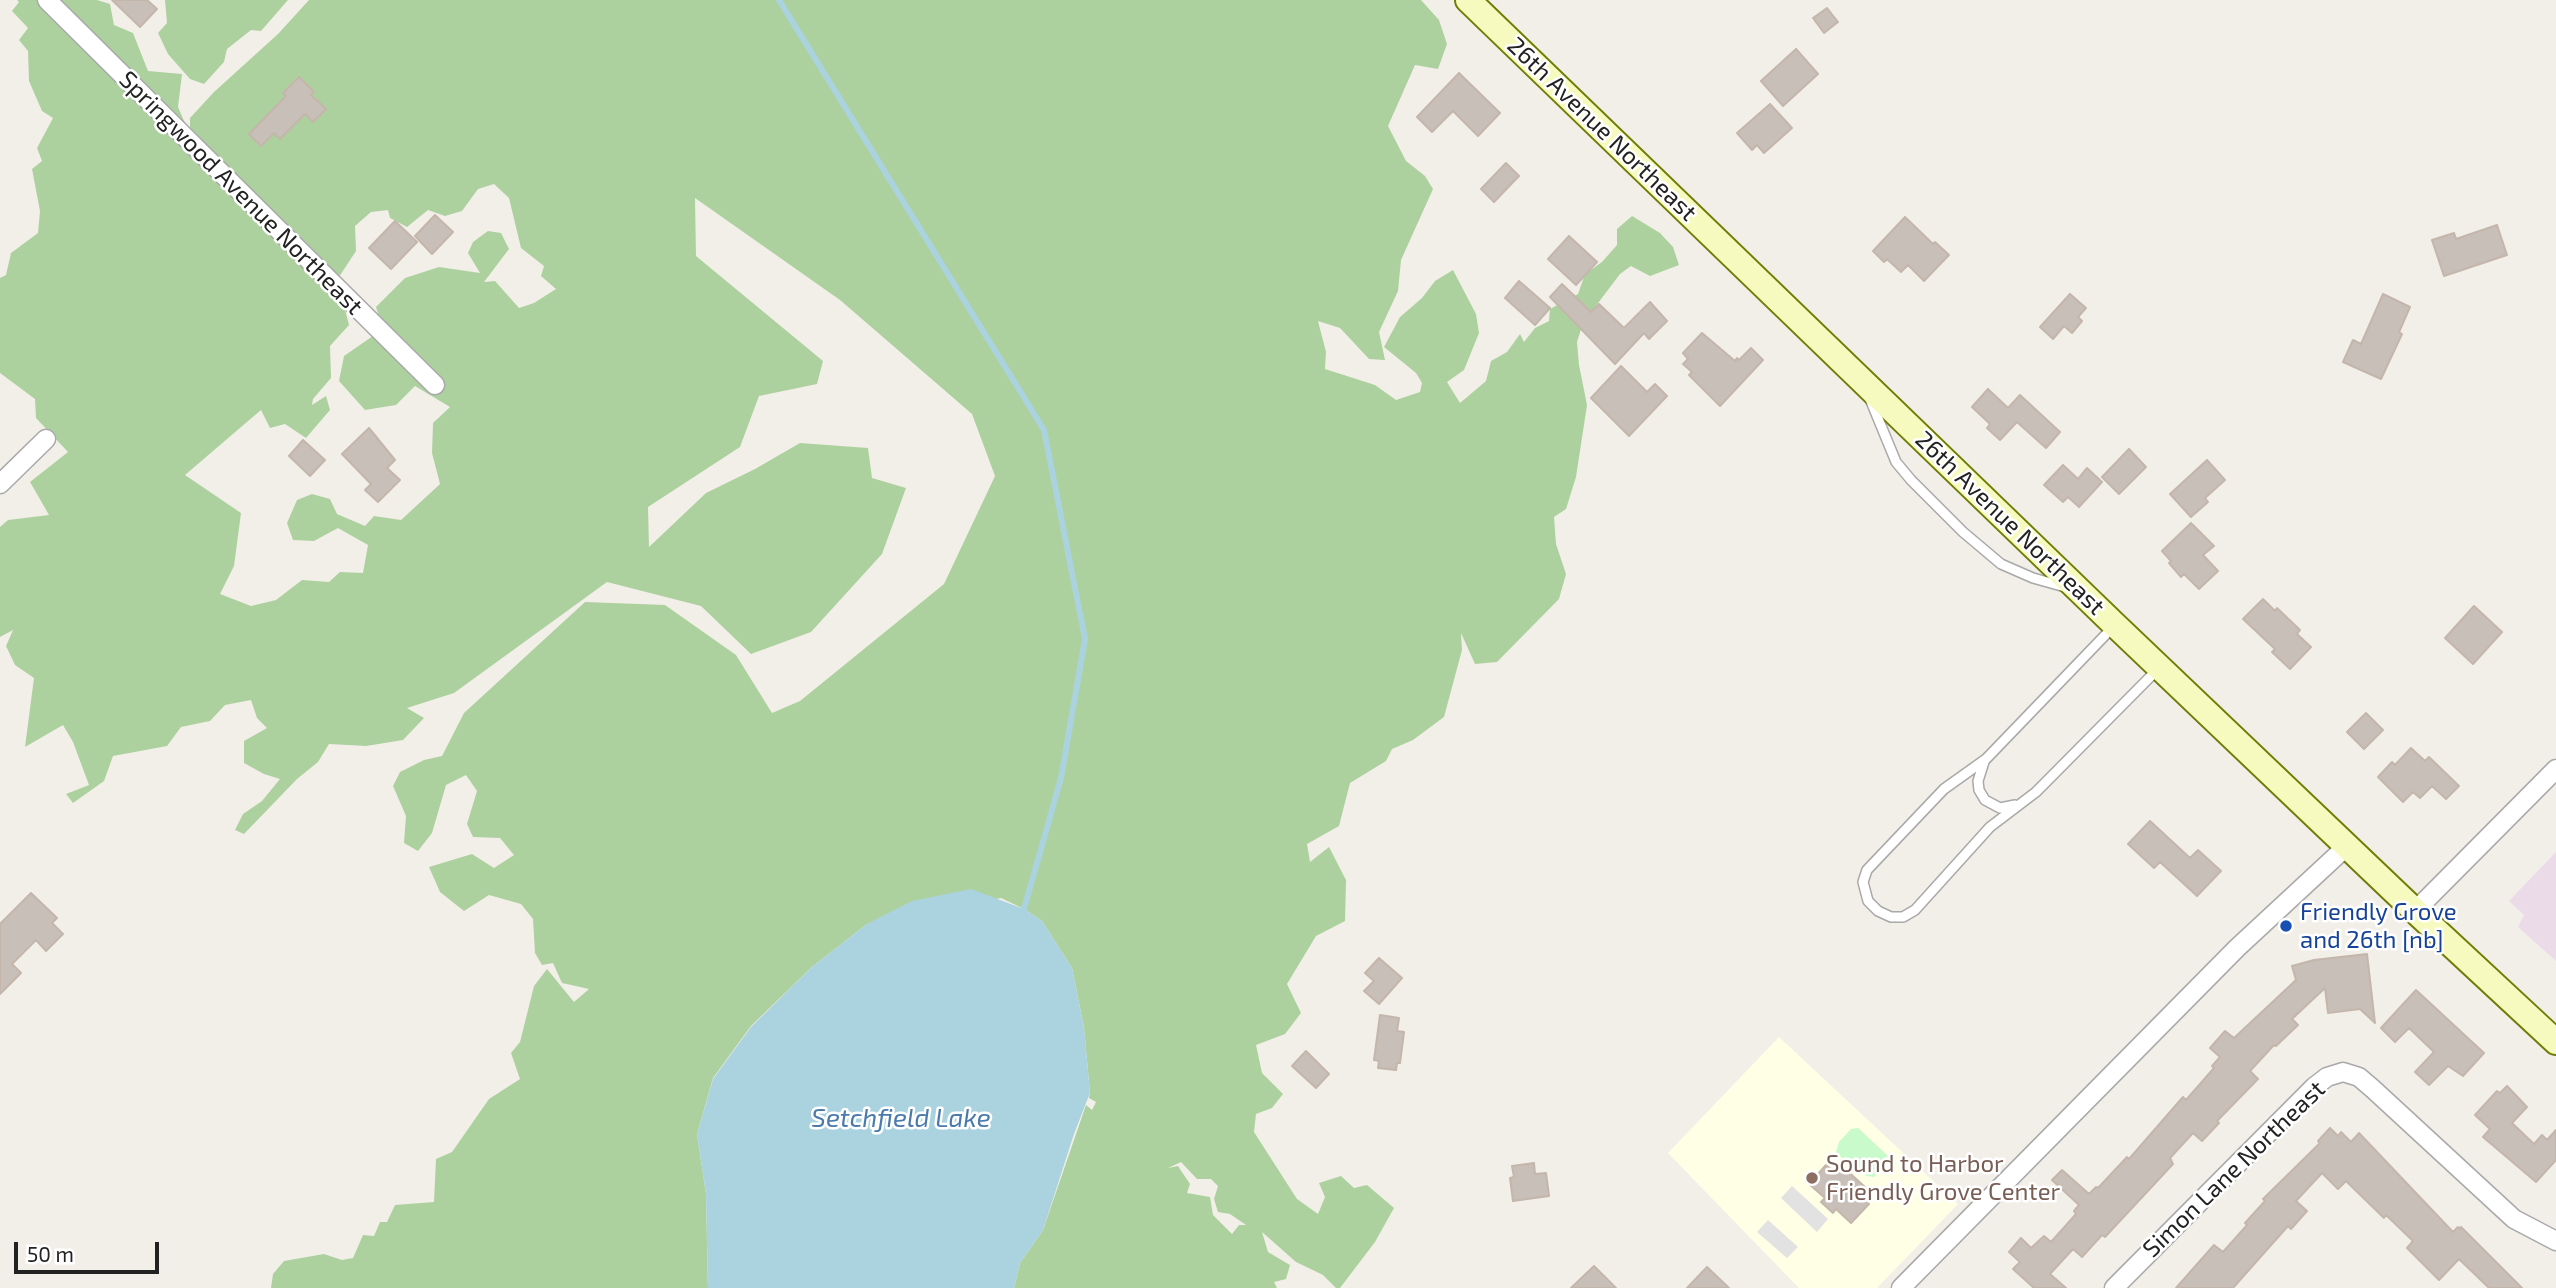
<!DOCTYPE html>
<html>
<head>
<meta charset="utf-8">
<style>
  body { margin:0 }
  #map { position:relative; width:2556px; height:1288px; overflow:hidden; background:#f2efe9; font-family:"Exo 2",sans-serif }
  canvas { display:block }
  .scale { position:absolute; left:14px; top:1242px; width:145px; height:32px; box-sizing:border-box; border:4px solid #222; border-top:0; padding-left:9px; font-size:21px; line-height:24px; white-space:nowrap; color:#222; -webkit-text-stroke:5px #fff; paint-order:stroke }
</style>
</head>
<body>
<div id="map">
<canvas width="2556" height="1288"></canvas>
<div class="scale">50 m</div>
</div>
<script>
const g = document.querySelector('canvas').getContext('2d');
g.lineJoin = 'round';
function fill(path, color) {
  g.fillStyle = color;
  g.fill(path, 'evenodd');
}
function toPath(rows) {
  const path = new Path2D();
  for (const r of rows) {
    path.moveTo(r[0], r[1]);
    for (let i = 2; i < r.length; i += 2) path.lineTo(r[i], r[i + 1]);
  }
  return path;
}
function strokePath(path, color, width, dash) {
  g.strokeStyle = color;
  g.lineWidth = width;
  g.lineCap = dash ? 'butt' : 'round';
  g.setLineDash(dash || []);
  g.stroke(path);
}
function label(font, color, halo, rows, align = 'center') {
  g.font = font + ' "Exo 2",sans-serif';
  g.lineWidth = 5;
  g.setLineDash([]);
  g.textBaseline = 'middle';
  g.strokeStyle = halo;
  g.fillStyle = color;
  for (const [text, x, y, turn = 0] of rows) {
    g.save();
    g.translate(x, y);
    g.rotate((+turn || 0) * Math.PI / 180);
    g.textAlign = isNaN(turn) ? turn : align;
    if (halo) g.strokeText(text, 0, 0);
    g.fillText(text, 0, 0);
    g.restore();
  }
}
const industrial = toPath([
  [2556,852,2556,961,2518,927,2524,915,2509,901]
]);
const education = toPath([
  [1779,1037,1958,1204,1877,1288,1799,1288,1668,1153]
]);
const forest = toPath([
  [17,0,97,0,110,4,114,25,133,33,148,71,182,74,178,107,191,137,344,306,349,325,330,346,331,378,313,399,312,405,326,396,330,410,306,438,285,424,270,428,261,410,185,475,241,513,234,566,220,594,251,606,276,600,302,580,329,582,340,572,363,573,368,545,338,528,314,541,293,540,287,523,297,500,312,494,330,499,337,514,365,526,374,516,401,520,440,484,432,453,433,423,450,407,415,386,396,405,365,410,339,381,344,356,383,329,376,307,405,278,439,267,480,273,468,253,473,242,488,231,501,233,509,249,484,282,495,281,519,308,534,303,556,289,541,276,544,266,521,248,509,198,494,184,478,189,462,211,445,216,428,210,407,227,390,218,388,210,371,212,355,226,356,251,337,280,190,128,190,118,214,92,278,34,309,0,1421,0,1439,20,1447,44,1438,69,1415,65,1388,126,1406,161,1425,176,1433,189,1401,260,1398,291,1379,332,1385,360,1369,359,1340,328,1318,321,1326,352,1325,369,1375,385,1396,400,1420,392,1422,383,1416,373,1384,347,1400,317,1422,298,1435,281,1453,270,1476,314,1479,333,1464,370,1447,382,1460,403,1486,381,1491,361,1507,352,1520,334,1524,342,1535,328,1549,321,1550,309,1578,294,1585,274,1602,262,1617,245,1617,229,1632,216,1660,233,1673,247,1679,265,1650,276,1631,266,1620,274,1583,323,1577,342,1579,365,1587,405,1576,477,1566,509,1554,517,1556,544,1566,574,1559,599,1497,662,1475,664,1461,633,1462,650,1444,717,1413,740,1392,749,1386,761,1350,783,1339,826,1307,844,1310,862,1329,847,1346,880,1345,921,1316,936,1287,984,1301,1013,1285,1034,1256,1045,1262,1073,1283,1094,1272,1108,1256,1114,1254,1132,1297,1199,1318,1214,1325,1197,1319,1183,1341,1176,1354,1188,1367,1185,1394,1208,1375,1242,1340,1288,1336,1288,1323,1275,1296,1262,1262,1232,1268,1252,1290,1265,1286,1279,1274,1282,1277,1288,1014,1288,1020,1263,1043,1230,1086,1105,1092,1110,1096,1102,1089,1098,1090,1093,1084,1028,1072,968,1042,921,1024,909,1001,898,867,924,812,967,751,1026,713,1078,697,1134,706,1194,708,1288,271,1288,273,1274,284,1261,324,1254,342,1260,353,1258,363,1235,374,1236,380,1222,387,1222,395,1205,434,1202,436,1159,452,1152,489,1099,520,1079,511,1053,520,1042,534,986,547,969,574,1002,589,989,562,983,553,963,542,965,535,953,533,919,521,904,489,895,464,911,440,892,429,867,472,854,494,868,514,855,500,838,473,837,467,824,477,791,466,775,446,785,432,833,418,851,404,843,406,816,393,786,400,772,424,760,442,756,464,713,585,602,665,605,736,655,772,713,800,701,944,584,995,476,972,414,840,300,695,198,696,256,823,361,817,384,759,396,740,447,648,507,649,547,706,493,755,469,800,443,868,448,872,478,906,488,882,554,811,632,751,654,701,606,607,582,454,693,407,708,424,718,403,740,366,746,329,744,318,762,297,779,244,834,235,830,243,814,262,801,280,779,264,774,244,763,244,741,267,728,257,718,251,700,225,705,210,721,181,727,167,746,113,756,104,781,73,803,66,794,89,785,73,742,63,725,25,747,34,678,15,665,6,646,13,630,0,637,0,527,8,520,49,515,30,482,68,452,36,418,35,399,0,373,0,278,6,275,11,253,38,233,40,211,32,169,42,161,37,148,53,118,42,111,29,81,28,51,19,40,28,28,12,11,19,2],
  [1181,1162,1197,1179,1211,1179,1218,1186,1214,1199,1218,1212,1230,1214,1246,1225,1239,1225,1232,1234,1213,1215,1210,1197,1187,1193,1190,1184,1178,1166,1168,1168],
  [165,0,288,0,261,31,251,30,227,49,224,62,204,84,190,79,168,54,158,33,167,23]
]);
const park = toPath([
  [1858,1128,1887,1155,1888,1162,1874,1177,1867,1176,1859,1169,1856,1172,1836,1152,1839,1142,1851,1129]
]);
const parking = toPath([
  [1792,1186,1828,1219,1817,1232,1781,1198],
  [1768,1220,1798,1247,1787,1258,1757,1232]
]);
const water = toPath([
  [971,889,1024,909,1042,921,1072,968,1084,1028,1090,1093,1074,1134,1043,1230,1020,1263,1014,1288,708,1288,706,1194,697,1134,713,1079,751,1027,812,967,867,924,912,901]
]);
const stream = toPath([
  [779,0,1044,430,1085,639,1061,778,1022,916]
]);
const building = toPath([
  [112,0,147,0,157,9,140,27,112,0],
  [1827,8,1838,22,1824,33,1813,18,1827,8],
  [1796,49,1818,74,1783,106,1761,81,1796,49],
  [1459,73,1500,113,1478,136,1453,111,1432,132,1417,117,1459,73],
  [299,77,314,92,311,95,326,109,313,122,305,114,280,139,274,133,261,146,249,134,286,96,283,93,299,77],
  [1770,104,1792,128,1764,153,1757,145,1752,150,1737,133,1770,104],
  [1506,163,1519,176,1494,202,1481,189,1506,163],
  [435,215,453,232,432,254,415,236,435,215],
  [1905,217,1933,244,1935,242,1949,255,1924,281,1908,265,1901,272,1887,259,1884,262,1873,251,1905,217],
  [395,221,417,242,391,269,369,248,395,221],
  [2497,225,2507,255,2444,276,2432,240,2454,233,2456,239,2497,225],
  [1569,236,1597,262,1576,285,1548,259,1569,236],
  [1519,281,1550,308,1535,325,1505,298,1519,281],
  [1562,284,1591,312,1599,304,1624,328,1650,302,1667,321,1649,339,1644,333,1615,364,1550,297,1562,284],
  [2070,294,2086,308,2078,317,2082,321,2072,333,2064,326,2053,339,2040,327,2070,294],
  [2383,294,2410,307,2399,332,2402,334,2381,379,2343,362,2353,340,2361,344,2383,294],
  [1702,333,1735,361,1737,358,1739,360,1751,348,1763,360,1720,406,1689,375,1692,372,1683,364,1688,359,1683,353,1702,333],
  [1621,366,1647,392,1655,384,1667,396,1629,436,1591,398,1621,366],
  [1988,389,2008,408,2020,395,2060,432,2046,448,2017,422,2000,440,1987,428,1990,424,1972,407,1988,389],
  [369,428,395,460,387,468,400,480,378,502,365,490,371,484,342,454,369,428],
  [303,440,325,460,310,476,289,456,303,440],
  [2129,449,2146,467,2119,494,2102,477,2129,449],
  [2207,460,2225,480,2205,498,2208,502,2191,517,2170,494,2207,460],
  [2063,465,2078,479,2087,468,2102,482,2079,507,2068,497,2063,502,2044,485,2063,465],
  [2191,523,2214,546,2203,555,2218,571,2199,589,2184,574,2181,577,2169,563,2171,561,2162,551,2191,523],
  [2263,599,2275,611,2277,608,2300,630,2297,634,2311,647,2290,669,2272,652,2275,649,2243,619,2263,599],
  [2474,606,2502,632,2473,664,2445,638,2474,606],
  [2366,713,2383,730,2364,749,2347,732,2366,713],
  [2411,748,2425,761,2429,757,2459,786,2446,799,2432,786,2420,798,2413,792,2403,802,2378,777,2392,762,2395,765,2411,748],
  [2150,821,2190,858,2198,850,2221,871,2197,896,2160,862,2154,868,2128,844,2150,821],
  [31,893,57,918,52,923,63,934,46,951,36,940,12,964,21,973,0,994,0,924,31,893],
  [2367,954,2375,1023,2360,1009,2328,1013,2325,988,2292,1019,2298,1025,2276,1046,2274,1045,2250,1071,2258,1079,2217,1121,2219,1123,2202,1141,2193,1133,2170,1158,2173,1164,2105,1237,2102,1235,2082,1257,2073,1249,2050,1274,2066,1288,2034,1288,2013,1269,2020,1262,2009,1252,2021,1238,2031,1248,2044,1236,2051,1242,2076,1214,2074,1211,2079,1205,2052,1180,2062,1170,2089,1194,2096,1187,2098,1188,2127,1157,2129,1159,2183,1097,2186,1100,2214,1068,2212,1066,2220,1057,2210,1048,2225,1031,2234,1038,2296,980,2292,966,2314,960,2367,954],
  [1379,958,1402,978,1379,1004,1364,991,1374,981,1365,973,1379,958],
  [2416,990,2484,1053,2463,1076,2448,1066,2429,1085,2415,1072,2434,1052,2409,1028,2395,1042,2381,1028,2416,990],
  [1380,1015,1399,1018,1397,1031,1404,1032,1400,1063,1397,1063,1396,1070,1378,1068,1379,1061,1374,1060,1380,1015],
  [1306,1051,1329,1074,1316,1088,1292,1066,1306,1051],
  [2507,1086,2527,1107,2512,1123,2534,1144,2542,1135,2547,1140,2556,1130,2556,1160,2536,1182,2483,1137,2490,1129,2475,1115,2497,1091,2500,1093,2507,1086],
  [2330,1128,2338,1136,2341,1132,2351,1142,2359,1133,2453,1232,2458,1227,2460,1229,2461,1227,2522,1288,2489,1288,2459,1259,2439,1280,2407,1248,2413,1241,2386,1215,2384,1218,2346,1181,2338,1189,2322,1173,2296,1201,2307,1211,2291,1229,2288,1226,2233,1288,2176,1288,2214,1245,2223,1252,2247,1225,2245,1223,2265,1201,2263,1199,2320,1143,2318,1141,2330,1128],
  [1534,1163,1535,1174,1546,1173,1549,1196,1513,1201,1510,1178,1514,1177,1512,1166,1534,1163],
  [1826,1165,1836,1173,1842,1166,1866,1188,1860,1195,1869,1204,1851,1223,1836,1209,1833,1213,1821,1202,1825,1198,1809,1184,1826,1165],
  [1594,1266,1616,1288,1571,1288,1594,1266],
  [1707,1267,1729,1288,1687,1288,1707,1267]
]);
const lane = toPath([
  [1870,399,1896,462,1911,480,1963,532,2001,564,2033,578,2065,587],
  [2114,626,1986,759,1944,789,1867,870,1863,882,1868,901,1878,911,1891,917,1903,917,1915,910,1990,827,2036,792,2158,669],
  [1984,762,1978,781,1979,790,1985,800,2000,808,2015,805]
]);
const street = toPath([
  [47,0,435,385],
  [0,484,46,439],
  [2415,911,2556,769],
  [1901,1288,2237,948,2347,846],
  [2114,1288,2314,1087,2327,1077,2343,1072,2359,1077,2373,1089,2514,1219,2556,1241]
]);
const secondary = toPath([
  [1468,0,2115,625,2415,911,2556,1042]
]);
const markers = [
  [2286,926,7,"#1a4fb4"],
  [1812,1178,7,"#8d6e63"]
];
const streetNames = [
  ["26th Avenue Northeast",1602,129,44],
  ["Springwood Avenue Northeast",241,193,45],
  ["26th Avenue Northeast",2010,523,44],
  ["Simon Lane Northeast",2234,1169,-44]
];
const transitNames = [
  ["Friendly Grove",2300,912],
  ["and 26th [nb]",2300,940]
];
const educationNames = [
  ["Sound to Harbor",1826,1164],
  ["Friendly Grove Center",1826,1192]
];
const waterNames = [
  ["Setchfield Lake",901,1118]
];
fill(industrial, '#ebdbe8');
fill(education, '#ffffe5');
fill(forest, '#add19e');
fill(park, '#c8facc');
fill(parking, '#e2e2e2');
fill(water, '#aad3df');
strokePath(stream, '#aad3df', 6);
fill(building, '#c7bfb8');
strokePath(building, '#c4b6ab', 2);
strokePath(lane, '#a9a9a9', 12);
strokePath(street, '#a9a9a9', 21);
strokePath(secondary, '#707d05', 28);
strokePath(lane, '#fff', 9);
strokePath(street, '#fff', 18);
strokePath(secondary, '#f7fabf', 24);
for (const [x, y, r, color] of markers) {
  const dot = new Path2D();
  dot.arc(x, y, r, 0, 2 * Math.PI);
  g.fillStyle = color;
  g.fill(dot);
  strokePath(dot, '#fff', 2.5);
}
label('24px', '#222', '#fff', streetNames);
label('24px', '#164399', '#fff', transitNames, 'left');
label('24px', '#785e54', '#fff', educationNames, 'left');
label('italic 26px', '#4a7aab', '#fff', waterNames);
</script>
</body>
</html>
